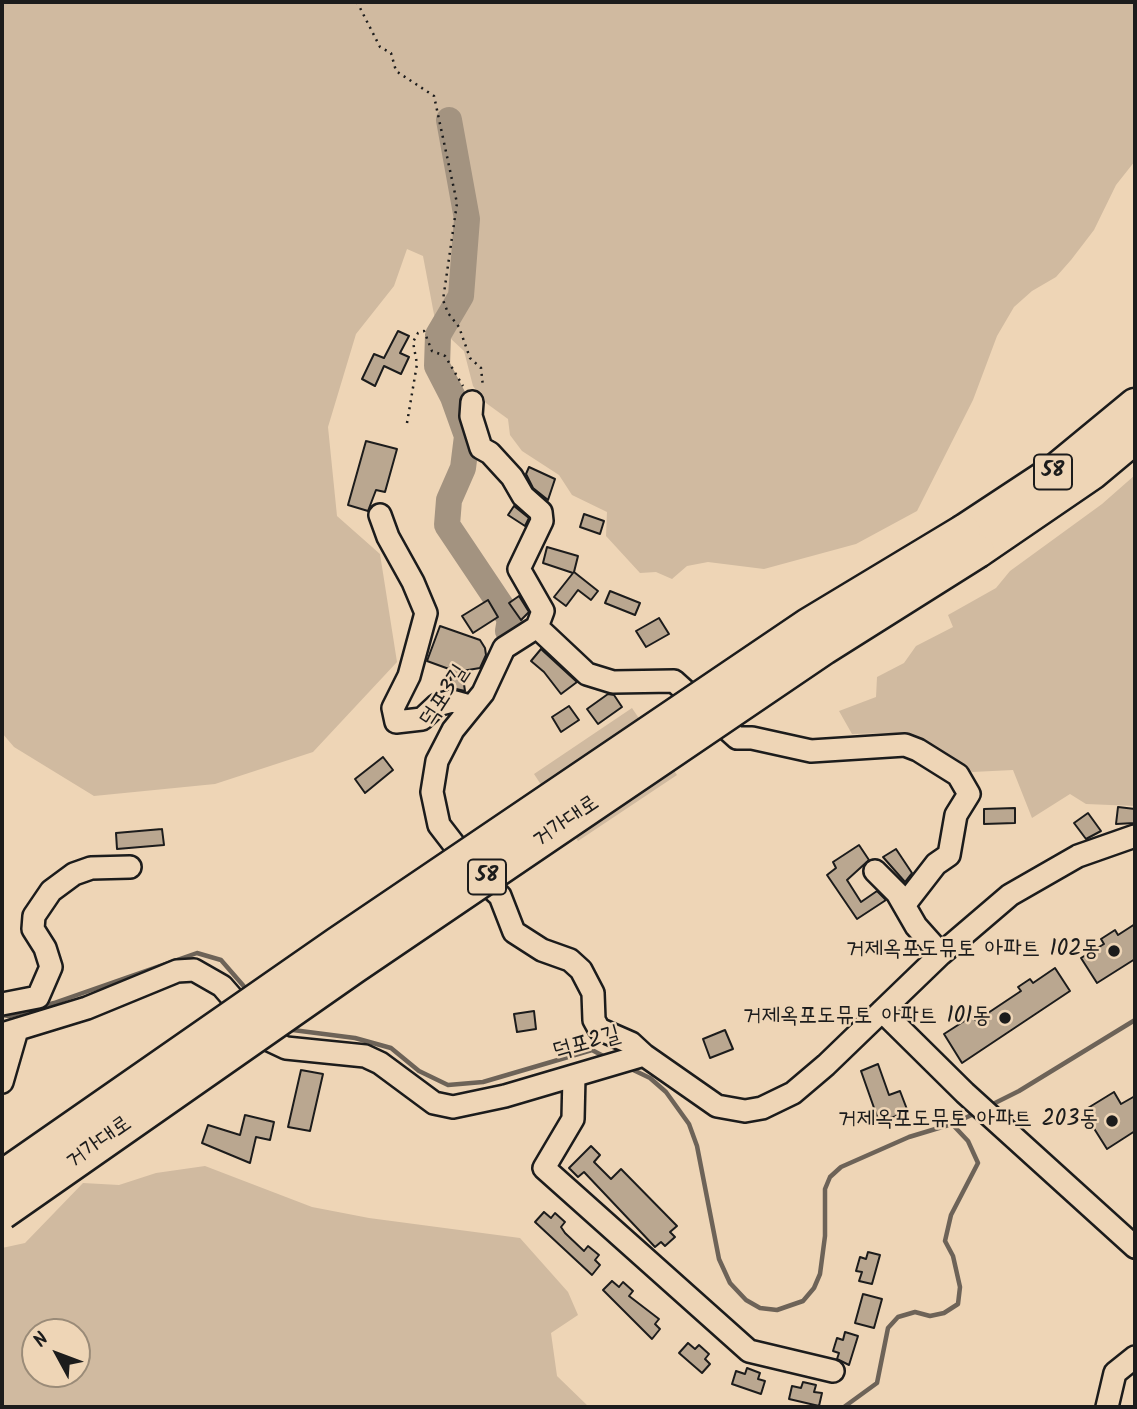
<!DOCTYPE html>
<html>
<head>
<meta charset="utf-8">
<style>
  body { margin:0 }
  #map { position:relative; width:1137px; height:1409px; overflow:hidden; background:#eed5b6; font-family:Kalam,sans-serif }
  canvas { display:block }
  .frame { position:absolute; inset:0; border:4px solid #1c1c1c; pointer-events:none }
  .north { position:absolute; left:21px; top:1318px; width:70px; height:70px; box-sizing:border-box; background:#eed5b6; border:2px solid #9a8b78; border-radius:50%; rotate:311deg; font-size:19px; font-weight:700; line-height:28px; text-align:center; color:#1c1c1c }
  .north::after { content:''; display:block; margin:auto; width:24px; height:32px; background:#1c1c1c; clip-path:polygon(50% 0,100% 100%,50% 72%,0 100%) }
</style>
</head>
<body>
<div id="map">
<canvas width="1137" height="1409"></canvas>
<div class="frame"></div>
<div class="north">N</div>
</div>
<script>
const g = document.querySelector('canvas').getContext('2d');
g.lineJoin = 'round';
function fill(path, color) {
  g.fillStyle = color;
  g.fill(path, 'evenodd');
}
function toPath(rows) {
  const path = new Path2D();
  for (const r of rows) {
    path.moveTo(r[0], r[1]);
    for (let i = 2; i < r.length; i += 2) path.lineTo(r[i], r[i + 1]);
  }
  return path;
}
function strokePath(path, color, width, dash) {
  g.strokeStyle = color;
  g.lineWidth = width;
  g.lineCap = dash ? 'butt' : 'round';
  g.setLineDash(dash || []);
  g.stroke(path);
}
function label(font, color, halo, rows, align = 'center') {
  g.font = font + ' Kalam,"Poor Story",sans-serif';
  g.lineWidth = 5;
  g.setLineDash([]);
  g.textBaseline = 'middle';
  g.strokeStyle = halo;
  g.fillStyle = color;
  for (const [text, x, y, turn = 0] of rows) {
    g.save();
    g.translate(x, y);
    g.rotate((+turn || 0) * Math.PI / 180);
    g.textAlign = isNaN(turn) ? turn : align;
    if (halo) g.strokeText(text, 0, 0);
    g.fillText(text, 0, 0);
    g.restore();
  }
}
const green = toPath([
  [2,2,1135,2,1135,161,1116,185,1094,230,1071,260,1056,277,1032,291,1014,307,997,336,973,400,917,511,856,544,764,569,708,562,687,566,672,579,656,572,640,573,606,536,607,512,572,495,559,475,522,451,510,435,508,419,486,403,473,386,464,351,436,325,423,256,407,249,394,286,356,334,328,427,337,516,380,554,397,662,313,752,215,784,94,796,14,747,2,733],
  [1135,475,1135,806,1086,804,1070,794,1032,818,1013,770,972,772,945,756,924,739,891,733,852,734,839,711,876,697,877,677,904,663,916,646,953,627,948,615,996,588,1010,571,1102,504],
  [632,708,677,775,578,841,534,774],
  [205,1166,312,1207,369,1218,520,1238,568,1292,578,1315,551,1333,557,1376,589,1407,2,1407,2,1248,25,1243,83,1183,119,1185,156,1173],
  [77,1332,77,1374,35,1374,35,1332]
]);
const stream = toPath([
  [2,1015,9,1016,54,1003,197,953,221,960,248,991],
  [285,1029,355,1038,391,1048,419,1071,448,1085,483,1082,592,1050,607,1058],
  [627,1067,650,1078,666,1092,689,1124,697,1146,719,1259,730,1283,746,1300,760,1308,777,1310,803,1301,814,1288,820,1274,825,1236,825,1189,830,1177,841,1167,909,1137,952,1124,978,1112],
  [989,1106,1019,1091,1135,1020],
  [844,1407,877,1383,888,1328,898,1317,915,1312,930,1316,944,1313,958,1304,960,1287,953,1256,945,1241,951,1215,978,1163,968,1141,952,1124]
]);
const river = toPath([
  [449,120,467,219,461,296,438,335,437,366,453,397,467,436,463,468,449,500,447,525,510,619,508,631]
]);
const building = toPath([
  [398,331,409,336,400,353,409,357,401,374,384,366,375,386,362,379,374,354,384,358,398,331],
  [366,441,397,449,385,492,376,490,368,511,348,505,366,441],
  [529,467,555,479,548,500,533,488,526,474,529,467],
  [514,506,529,518,525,526,508,515,514,506],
  [584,514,604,521,600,534,580,527,584,514],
  [547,547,578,556,574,572,598,591,591,600,578,590,566,606,554,597,573,573,543,563,547,547],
  [610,591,640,603,635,615,605,603,610,591],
  [519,596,529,612,521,620,509,603,519,596],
  [488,600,498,617,473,633,462,616,488,600],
  [659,618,669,634,646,647,636,631,659,618],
  [440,626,480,640,485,648,486,655,480,668,462,671,465,691,452,688,449,669,427,661,440,626],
  [541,649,577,682,561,694,544,672,531,661,541,649],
  [608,694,614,695,622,707,598,724,587,709,608,694],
  [569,706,579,720,561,732,552,717,569,706],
  [383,757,393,770,365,793,355,779,383,757],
  [1118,807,1135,809,1135,823,1116,824,1118,807],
  [1015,808,1015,823,984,824,984,809,1015,808],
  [1088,813,1101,831,1086,839,1074,823,1088,813],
  [162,829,164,845,117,849,116,833,162,829],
  [859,845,869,860,847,880,861,902,877,891,886,900,857,919,827,875,836,868,833,862,859,845],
  [896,849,912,873,905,882,883,857,896,849],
  [1135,924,1135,959,1097,983,1081,958,1104,944,1101,939,1115,930,1118,935,1135,924],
  [1055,968,1070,991,962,1063,944,1034,972,1016,976,1021,1021,991,1018,987,1030,979,1033,983,1055,968],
  [534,1011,536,1029,517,1032,514,1014,534,1011],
  [725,1030,733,1049,710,1058,703,1039,725,1030],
  [878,1064,889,1095,900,1091,908,1112,879,1122,861,1071,878,1064],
  [301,1070,323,1074,310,1131,288,1127,301,1070],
  [1114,1092,1121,1104,1135,1096,1135,1131,1107,1149,1083,1111,1114,1092],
  [245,1115,274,1122,270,1140,256,1137,250,1163,202,1143,208,1125,240,1135,245,1115],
  [591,1146,600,1155,594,1162,611,1179,621,1169,677,1226,670,1232,675,1237,665,1246,661,1242,655,1247,584,1172,578,1177,569,1168,591,1146],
  [544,1212,551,1218,555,1213,565,1222,561,1227,565,1233,584,1251,588,1246,599,1255,595,1260,600,1265,592,1275,535,1222,544,1212],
  [868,1252,880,1255,872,1284,859,1281,862,1272,856,1271,860,1257,866,1259,868,1252],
  [612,1281,619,1287,623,1282,633,1291,629,1296,659,1319,655,1324,660,1329,652,1339,603,1290,612,1281],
  [863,1294,882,1299,874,1328,855,1323,863,1294],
  [845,1332,858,1336,849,1365,837,1359,839,1353,833,1351,837,1338,843,1340,845,1332],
  [688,1343,695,1349,699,1345,709,1354,705,1359,710,1364,702,1373,679,1353,688,1343],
  [747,1368,760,1373,758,1379,765,1381,761,1394,732,1384,736,1371,745,1374,747,1368],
  [803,1382,816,1385,814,1392,822,1393,819,1406,789,1399,792,1386,801,1388,803,1382]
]);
const path = toPath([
  [357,2,380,47,391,53,396,71,434,96,457,203,443,300,448,313,459,327,470,358,481,368,483,387],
  [407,423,417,364,413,342,418,333,424,331,432,351,445,356,463,386]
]);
const minor = toPath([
  [472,402,471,416,481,448,490,453,512,477,523,496,541,512,542,521,519,569,543,611,537,627,504,648,483,693,453,730,437,761,432,792,439,825,479,877,500,896,514,932,542,950,570,960,581,970,593,993,594,1020,599,1029,631,1043,644,1055],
  [380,515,388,537,413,582,426,613,409,676,393,708,396,722,422,719,437,705,452,701,470,706],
  [537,627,587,674,613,682,674,681,737,738,752,738,811,751,905,745,918,750,958,775,969,794,956,815,949,855,936,864,905,904],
  [875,871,897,893,916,926,941,954],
  [2,1004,38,997,51,967,45,948,33,929,34,916,51,891,74,874,91,868,130,867],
  [882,1011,965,1093,1135,1247],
  [2,1034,87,1008,177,971,194,970,222,986,269,1040,286,1048,365,1056,380,1063,434,1103,453,1107,505,1096,644,1055,717,1106,745,1111,762,1108,793,1093,826,1065,941,954,1010,895,1078,856,1135,836],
  [574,1076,573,1119,544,1168,749,1351,833,1371],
  [2,1082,17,1030],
  [1107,1407,1115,1373,1135,1357]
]);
const highway = toPath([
  [964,531,1055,471,1135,405],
  [978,551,1092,473,1135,437]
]);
const highwayBridge = toPath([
  [2,1177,337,944,808,625,964,531],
  [2,1213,354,967,824,648,978,551]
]);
const markers = [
  [1114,951,7,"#1c1c1c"],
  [1005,1018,7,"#1c1c1c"],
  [1112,1121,7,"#1c1c1c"]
];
const shields = [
  [1053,472,38],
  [487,877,38]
];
const shieldNames = [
  ["58",1053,472],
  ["58",487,877]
];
const streetNames = [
  ["덕포3길",446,697,-57],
  ["거가대로",567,823,-34],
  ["덕포2길",587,1045,-16],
  ["거가대로",100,1144,-35]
];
const poiNames = [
  ["거제옥포도뮤토 아파트 102동",1100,951],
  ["거제옥포도뮤토 아파트 101동",991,1018],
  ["거제옥포도뮤토 아파트 203동",1098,1121]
];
fill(green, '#d0baa0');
strokePath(stream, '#6d6358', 4.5);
strokePath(river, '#a39380', 26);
fill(building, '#baa790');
strokePath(building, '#1c1c1c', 2);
strokePath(minor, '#1c1c1c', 26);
strokePath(highway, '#1c1c1c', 37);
strokePath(path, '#1c1c1c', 2.5, [2, 5]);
strokePath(minor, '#eed5b6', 21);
strokePath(highway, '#eed5b6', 32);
strokePath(highwayBridge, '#1c1c1c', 37, []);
strokePath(highwayBridge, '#eed5b6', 32);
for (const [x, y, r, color] of markers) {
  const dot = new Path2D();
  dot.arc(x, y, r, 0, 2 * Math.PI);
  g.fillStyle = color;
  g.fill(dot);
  strokePath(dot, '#eed5b6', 2.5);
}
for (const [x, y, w] of shields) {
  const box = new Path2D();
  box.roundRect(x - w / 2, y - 17.5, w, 35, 5);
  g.fillStyle = '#eed5b6';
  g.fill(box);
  strokePath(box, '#1c1c1c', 2);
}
label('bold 21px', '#1c1c1c', null, shieldNames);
label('23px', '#1c1c1c', '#eed5b6', streetNames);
label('23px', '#1c1c1c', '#eed5b6', poiNames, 'right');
</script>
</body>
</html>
